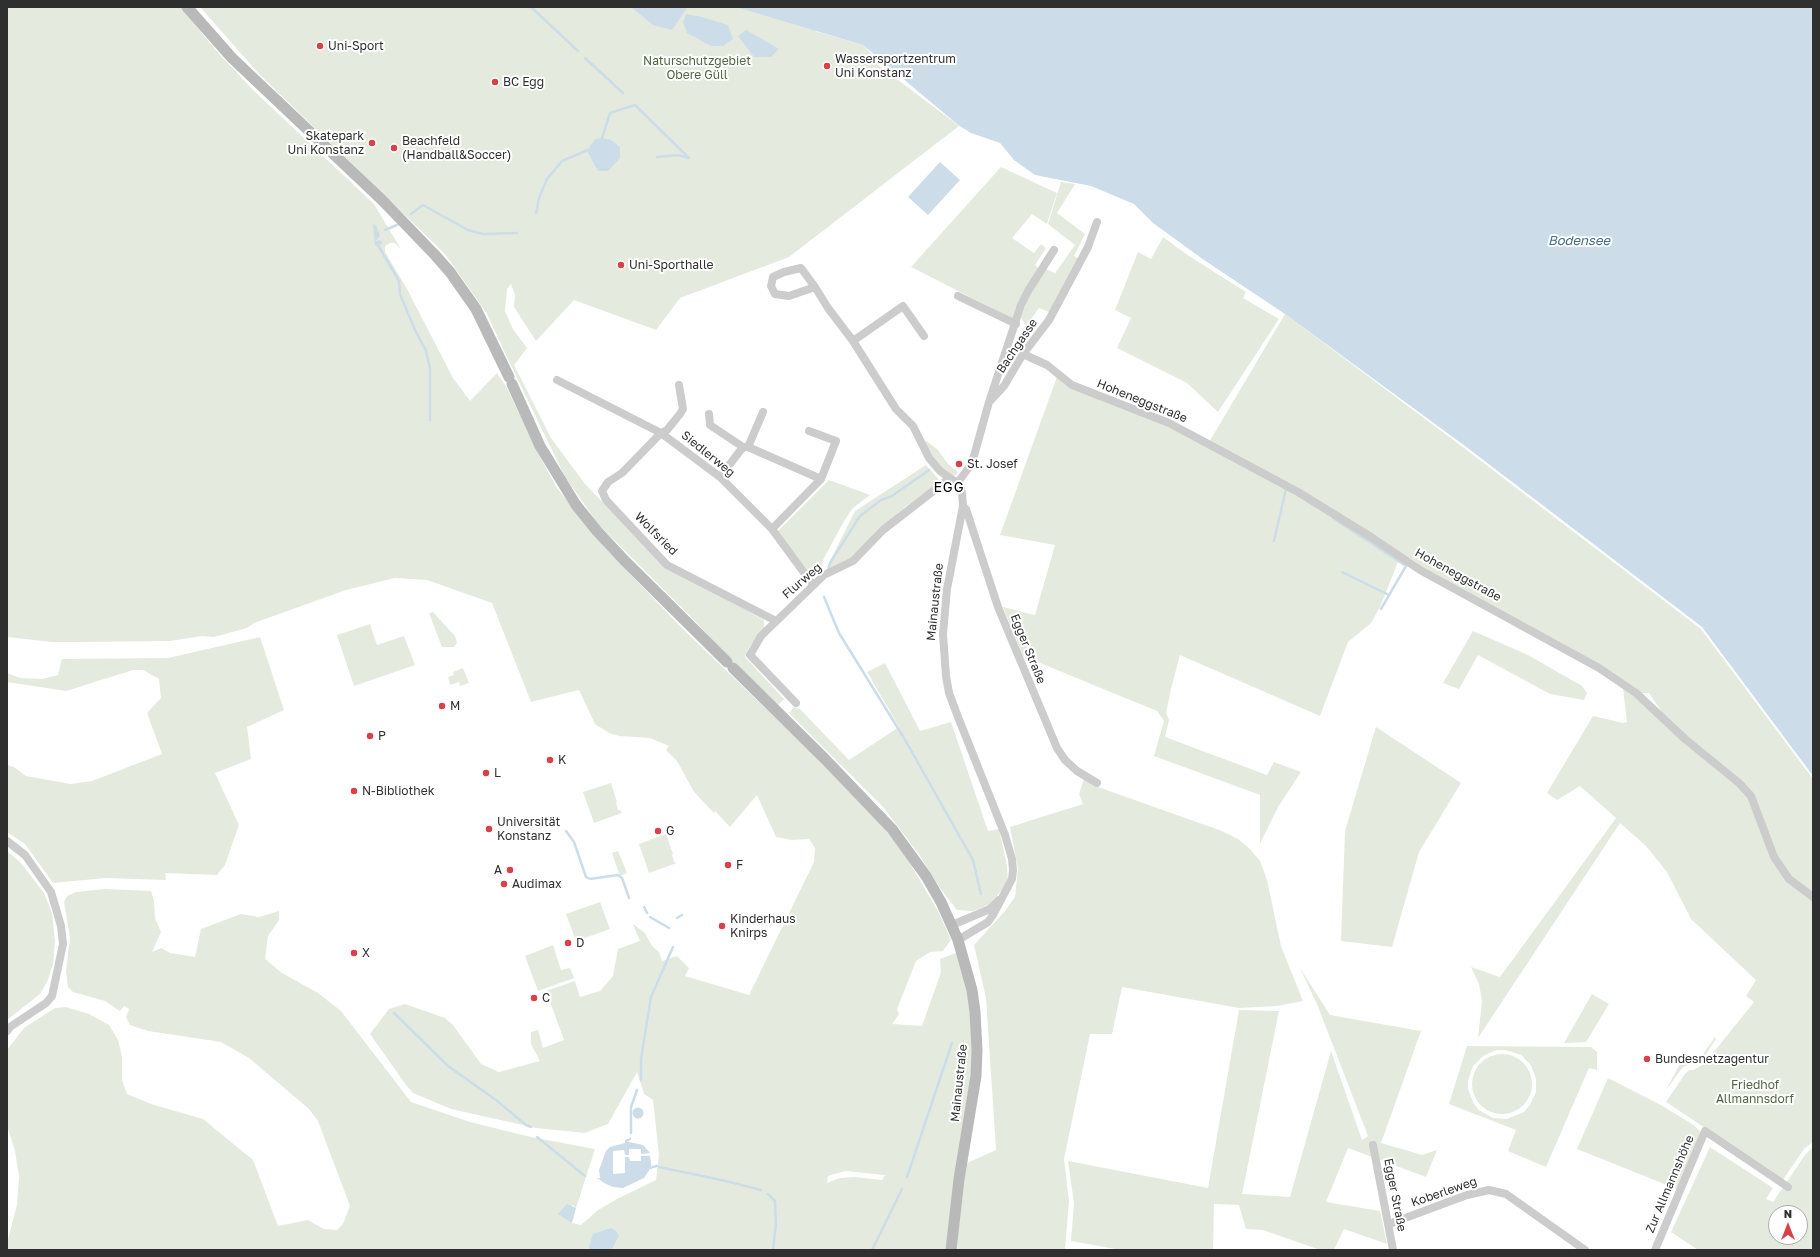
<!DOCTYPE html>
<html>
<head>
<meta charset="utf-8">
<style>
  body { margin:0 }
  #map { position:relative; width:1820px; height:1257px; overflow:hidden; background:#fff; font-family:"Golos Text",sans-serif }
  canvas { display:block }
  .frame { position:absolute; inset:0; border:8px solid #2f2f2f; pointer-events:none }
  .north { position:absolute; left:1768px; top:1205px; width:40px; height:40px; box-sizing:border-box; background:#fff; border:1px solid #acacac; border-radius:50%; rotate:0deg; font-size:11px; font-weight:700; line-height:16px; text-align:center; color:#2f2f2f }
  .north::after { content:''; display:block; margin:auto; width:14px; height:18px; background:#d6414a; clip-path:polygon(50% 0,100% 100%,50% 72%,0 100%) }
</style>
</head>
<body>
<div id="map">
<canvas width="1820" height="1257"></canvas>
<div class="frame"></div>
<div class="north">N</div>
</div>
<script>
const g = document.querySelector('canvas').getContext('2d');
g.lineJoin = 'round';
function fill(path, color) {
  g.fillStyle = color;
  g.fill(path, 'evenodd');
}
function toPath(rows) {
  const path = new Path2D();
  for (const r of rows) {
    if (r.length === 3) {
      path.moveTo(r[0] + r[2], r[1]);
      path.arc(r[0], r[1], r[2], 0, 2 * Math.PI);
      continue;
    }
    path.moveTo(r[0], r[1]);
    for (let i = 2; i < r.length; i += 2) path.lineTo(r[i], r[i + 1]);
  }
  return path;
}
function strokePath(path, color, width, dash) {
  g.strokeStyle = color;
  g.lineWidth = width;
  g.lineCap = dash ? 'butt' : 'round';
  g.setLineDash(dash || []);
  g.stroke(path);
}
function label(font, color, halo, rows, align = 'center') {
  g.font = font + ' "Golos Text",sans-serif';
  g.lineWidth = 4;
  g.setLineDash([]);
  g.textBaseline = 'middle';
  g.strokeStyle = halo;
  g.fillStyle = color;
  for (const [text, x, y, turn = 0] of rows) {
    g.save();
    g.translate(x, y);
    g.rotate((+turn || 0) * Math.PI / 180);
    g.textAlign = isNaN(turn) ? turn : align;
    if (halo) g.strokeText(text, 0, 0);
    g.fillText(text, 0, 0);
    g.restore();
  }
}
const green = toPath([
  [7,7,181,7,213,47,252,89,374,204,401,249,395,243,390,243,385,246,385,252,406,287,453,378,470,401,497,373,507,388,539,455,557,488,605,548,681,627,813,754,884,828,904,853,939,913,951,940,943,951,930,952,916,961,897,1009,899,1014,892,1024,922,1026,941,972,940,959,961,951,973,999,979,1086,967,1163,996,1150,986,998,974,945,1005,911,1015,897,1018,869,1010,827,1083,804,1079,794,1084,778,1098,787,1222,831,1238,839,1250,849,1260,861,1267,880,1281,946,1303,1001,1277,1006,1239,1008,1122,987,1112,1034,1090,1034,1064,1159,1069,1201,1065,1250,612,1250,619,1236,588,1248,588,1250,7,1250,7,1243,17,1205,19,1177,15,1151,7,1126,7,1050,24,1028,55,1008,66,1007,89,1014,109,1025,118,1040,122,1057,122,1080,127,1094,151,1104,203,1119,253,1160,278,1226,308,1220,324,1229,337,1230,343,1224,350,1206,318,1121,309,1109,249,1058,221,1042,148,1031,130,1025,126,1017,129,1009,124,1006,120,1011,105,1001,73,992,68,987,66,971,70,938,64,902,67,896,76,892,105,889,151,891,154,901,155,918,161,932,152,952,161,948,170,953,195,957,201,929,241,914,259,917,279,911,279,920,268,936,265,959,282,973,318,993,341,1011,411,1102,470,1122,531,1137,595,1149,576,1208,572,1205,572,1223,581,1225,598,1210,617,1199,656,1180,659,1155,653,1100,644,1094,637,1072,608,1124,585,1133,536,1128,451,1109,413,1093,406,1085,370,1034,389,1009,405,1004,445,1018,453,1025,481,1064,499,1072,540,1061,531,1044,531,1032,538,1030,543,1048,564,1040,546,991,575,981,580,997,600,991,613,976,618,949,640,941,633,924,645,933,652,946,659,952,662,961,677,956,689,968,685,976,749,995,814,862,815,848,809,839,792,840,776,837,757,795,730,827,715,811,714,813,694,792,677,761,666,750,669,746,650,738,619,736,609,733,595,724,579,690,531,702,492,603,427,580,395,578,346,590,254,623,247,628,214,637,202,636,170,641,78,642,52,642,7,637],
  [846,1171,884,1175,885,1175,882,1180,854,1177,840,1178,827,1183,828,1176],
  [200,7,821,7,815,31,863,45,874,56,873,61,959,126,789,257,680,298,656,330,574,300,536,341,514,307,515,295,511,284,507,289,505,311,513,329,527,348,514,365,551,438,585,484,664,565,764,620,764,629,749,647,745,657,784,699,777,706,736,666,691,617,598,524,565,477,506,355,487,314,445,254,260,75],
  [1001,167,1057,193,1047,224,1032,214,1012,238,1034,253,1041,244,1046,248,1035,265,1039,269,1013,319,911,267],
  [1061,182,1075,184,1057,213,1085,234,1074,256,1079,259,1049,312,1039,308,1026,326,1021,318,1029,294,1046,269,1055,273,1075,245,1048,224],
  [1163,237,1189,256,1246,292,1243,298,1279,319,1218,412,1187,383,1117,348,1131,318,1115,310,1138,252,1151,259],
  [1285,314,1464,448,1701,629,1813,779,1813,1142,1804,1149,1783,1180,1666,1102,1685,1074,1689,1070,1694,1070,1705,1063,1754,1002,1746,996,1756,980,1691,919,1667,872,1646,846,1620,823,1478,1038,1482,1001,1479,984,1471,967,1500,977,1616,818,1580,786,1557,800,1547,793,1593,716,1623,723,1627,722,1623,688,1666,718,1649,693,1636,693,1400,557,1380,607,1371,623,1348,642,1320,716,1180,655,1171,689,1166,713,1169,720,1165,737,1267,775,1274,762,1301,772,1278,807,1260,844,1260,795,1154,756,1164,721,1157,711,1023,656,1003,607,1035,615,1055,545,1000,535,1058,374,1072,386,1208,444],
  [925,440,938,450,948,464,958,472,954,476,948,475,931,456],
  [926,465,941,482,905,507,851,559,831,570,827,567,855,511],
  [829,480,870,495,853,508,844,521,823,560,820,576,810,575,777,532],
  [433,612,455,636,457,643,454,647,442,647,429,613],
  [370,624,377,645,404,636,415,665,354,686,337,635],
  [1473,631,1528,655,1582,686,1587,693,1584,700,1550,694,1478,655,1459,689,1443,683],
  [260,637,284,710,247,727,251,759,215,773,239,825,225,865,217,875,165,873,166,880,106,878,53,883,25,844,7,832,7,765,14,767,26,776,71,784,92,781,162,754,147,713,161,698,159,679,143,670,133,670,66,691,7,682,7,673,20,678,42,679,58,675,62,659,168,658],
  [885,663,920,731,951,722,988,831,999,829,1007,866,1008,882,991,904,973,911,957,910,940,888,918,853,883,807,789,713,794,707,801,710,849,760,899,727,867,672],
  [463,668,469,683,460,686,459,682,450,685,448,677,454,675,453,672],
  [1376,727,1461,783,1419,852,1392,947,1341,941,1345,831],
  [611,783,617,802,616,803,618,810,620,810,622,813,594,823,583,792],
  [666,834,673,854,672,855,674,862,677,863,649,873,639,844],
  [7,851,20,862,44,893,52,913,55,941,53,964,48,980,40,994,7,1020],
  [618,851,627,873,620,876,612,853],
  [600,902,610,929,576,941,566,914],
  [553,945,561,970,570,968,574,978,538,991,525,956],
  [1300,968,1330,1015,1421,1031,1381,1143,1422,1155,1437,1150,1426,1177,1348,1148,1326,1202,1380,1211,1387,1244,1344,1229,1334,1250,1320,1250,1263,1230,1246,1229,1239,1205,1214,1204,1213,1250,1121,1250,1071,1241,1074,1203,1068,1161,1208,1188,1239,1010,1279,1011,1242,1194,1290,1197,1331,1051,1362,1140,1368,1136,1317,1004],
  [1592,994,1609,1004,1586,1042,1564,1043],
  [1715,1037,1716,1039,1702,1060,1683,1067,1666,1090,1685,1054,1699,1060],
  [1467,1046,1591,1047,1597,1052,1597,1070,1589,1068,1546,1167,1508,1151,1516,1130,1449,1104],
  [1496,1050,1505,1050,1521,1055,1531,1065,1536,1078,1536,1092,1530,1105,1524,1112,1507,1119,1493,1118,1479,1110,1474,1104,1468,1089,1468,1081,1473,1066,1483,1056],
  [1502,1084,30],
  [1608,1078,1661,1105,1692,1124,1700,1131,1699,1139,1677,1189,1577,1149],
  [1710,1147,1773,1188,1766,1199,1773,1202,1805,1155,1813,1147,1813,1250,1698,1250,1671,1232],
  [1776,1213,1800,1213,1800,1237,1776,1237]
]);
const water = toPath([
  [631,7,677,7,687,8,672,30,653,25],
  [736,7,1813,7,1813,776,1702,627,1465,446,1285,314,1204,260,1153,223,1134,204,1091,186,1035,175,1014,160,1000,143,971,133,958,125,863,45],
  [686,14,702,17,728,25,733,39,723,46,711,46,687,33,683,22],
  [746,30,779,49,771,57,754,57,738,36],
  [602,138,611,140,620,147,620,158,608,171,598,171,587,151,595,139],
  [940,162,960,180,928,215,908,197],
  [373,224,376,225,380,236,375,242,380,240,382,242,382,244,375,246],
  [638,1113,5.5],
  [625,1141,643,1145,650,1153,641,1154,641,1149,629,1149,629,1155,625,1155,624,1150,613,1151,613,1174,625,1173,625,1157,629,1157,630,1161,641,1161,641,1156,650,1156,652,1169,650,1169,644,1178,623,1188,613,1187,604,1183,599,1179,595,1179,600,1178,599,1170,606,1151,610,1147,625,1143],
  [567,1204,576,1208,572,1223,558,1214],
  [611,1228,616,1231,619,1236,612,1250,588,1250,593,1234]
]);
const stream = toPath([
  [531,7,578,51],
  [585,58,623,93],
  [600,140,602,138,610,113,635,105,689,158],
  [657,157,678,155,688,158],
  [536,213,539,198,547,179,562,161,588,150],
  [411,214,423,205,468,230,483,234,517,233],
  [385,230,397,225],
  [378,245,399,281,400,294,415,330,426,351,430,368,430,420],
  [1333,518,1406,566,1381,609],
  [1274,541,1286,489],
  [828,570,830,563,860,516,881,500,892,496,929,470],
  [1342,572,1389,595],
  [824,597,839,633,904,738,973,860,981,894],
  [566,831,574,842,586,877,590,879,618,875,622,878,629,898],
  [644,907,647,913],
  [650,917,669,928],
  [677,918,682,915],
  [394,1013,448,1066,496,1100,526,1125,531,1127],
  [641,1080,641,1059,651,997,673,947],
  [631,1133,631,1107,637,1090],
  [537,1137,585,1176],
  [626,1141,630,1139],
  [653,1167,657,1166],
  [659,1167,726,1181,761,1190],
  [907,1177,952,1043],
  [768,1194,775,1201,776,1224,773,1250],
  [872,1250,902,1189]
]);
const minor = toPath([
  [815,287,789,296,775,294,771,286,773,277,784,272,801,268,815,287,828,308,853,341,896,409,913,426,929,458,940,471,954,481,959,481],
  [958,296,1016,324],
  [853,341,903,306,924,336],
  [1023,354,1047,365,1072,385,1169,423,1298,492,1371,537,1420,570,1599,668,1636,693,1685,739,1739,783,1751,796,1774,857,1789,879,1813,897],
  [557,380,661,433,720,477,772,529,813,585],
  [679,385,683,409,680,414,667,430,661,433,622,473,608,482,602,491,606,500,667,565,776,621],
  [990,399,1021,305,1028,291,1054,250],
  [709,414,710,425,743,447,748,447,821,479,772,529],
  [809,431,836,441,821,479],
  [748,447,763,412],
  [720,477,743,447],
  [959,481,972,463,989,402,1004,386,1023,354,1049,320,1088,247,1097,222],
  [963,506,966,509,998,607,1057,748,1065,760,1077,771,1097,783],
  [796,703,750,655,761,636,824,575,853,561,883,530,950,478],
  [7,841,25,855,51,892,61,926,63,944,52,996,46,1003,10,1027,7,1031],
  [952,925,990,909,999,900],
  [958,940,988,922,993,915,1012,879,1013,870,1012,859,1005,835,958,717,949,693,946,676,943,634,947,589,963,506,962,493,959,481],
  [1373,1145,1393,1250],
  [1389,1224,1467,1195,1489,1190,1506,1194,1585,1250],
  [1655,1250,1705,1131,1788,1187]
]);
const secondary = toPath([
  [187,7,232,58,382,200,435,255,450,272,476,309,509,377],
  [512,384,540,446,576,505,597,531,624,560,727,662],
  [733,668,825,759,892,829,926,876,941,902,958,940,972,990,975,1012,977,1050,976,1076,959,1179,951,1250]
]);
const markers = [
  [320,46,4,"#d6414a"],
  [827,66,4,"#d6414a"],
  [495,82,4,"#d6414a"],
  [372,143,4,"#d6414a"],
  [394,148,4,"#d6414a"],
  [621,265,4,"#d6414a"],
  [959,464,4,"#d6414a"],
  [442,706,4,"#d6414a"],
  [370,736,4,"#d6414a"],
  [550,760,4,"#d6414a"],
  [486,773,4,"#d6414a"],
  [354,791,4,"#d6414a"],
  [489,829,4,"#d6414a"],
  [658,831,4,"#d6414a"],
  [728,865,4,"#d6414a"],
  [510,870,4,"#d6414a"],
  [504,884,4,"#d6414a"],
  [722,926,4,"#d6414a"],
  [568,943,4,"#d6414a"],
  [354,953,4,"#d6414a"],
  [534,998,4,"#d6414a"],
  [1647,1059,4,"#d6414a"]
];
const poiNames = [
  ["Uni-Sport",328,46],
  ["Wassersportzentrum",835,59],
  ["Uni Konstanz",835,73],
  ["BC Egg",503,82],
  ["Skatepark",364,136,"right"],
  ["Uni Konstanz",364,150,"right"],
  ["Beachfeld",402,141],
  ["(Handball&Soccer)",402,155],
  ["Uni-Sporthalle",629,265],
  ["St. Josef",967,464],
  ["M",450,706],
  ["P",378,736],
  ["K",558,760],
  ["L",494,773],
  ["N-Bibliothek",362,791],
  ["Universität",497,822],
  ["Konstanz",497,836],
  ["G",666,831],
  ["F",736,865],
  ["A",502,870,"right"],
  ["Audimax",512,884],
  ["Kinderhaus",730,919],
  ["Knirps",730,933],
  ["D",576,943],
  ["X",362,953],
  ["C",542,998],
  ["Bundesnetzagentur",1655,1059]
];
const parkNames = [
  ["Naturschutzgebiet",697,61],
  ["Obere Güll",697,75],
  ["Friedhof",1755,1085],
  ["Allmannsdorf",1755,1099]
];
const streetNames = [
  ["Bachgasse",1017,346,-56],
  ["Hoheneggstraße",1142,401,22],
  ["Siedlerweg",708,454,39],
  ["Wolfsried",656,534,45],
  ["Hoheneggstraße",1458,575,29],
  ["Flurweg",802,581,-41],
  ["Mainaustraße",935,602,-84],
  ["Egger Straße",1028,649,68],
  ["Mainaustraße",959,1083,-84],
  ["Zur Allmannshöhe",1670,1184,-67],
  ["Koberleweg",1444,1192,-19],
  ["Egger Straße",1395,1195,79]
];
const waterNames = [
  ["Bodensee",1579,241]
];
const quarterNames = [
  ["EGG",949,488]
];
fill(green, '#e4ebde');
fill(water, '#ccdde9');
strokePath(stream, '#ccdde9', 2.5);
strokePath(minor, '#ccc', 8);
strokePath(secondary, '#b9b9b9', 11);
for (const [x, y, r, color] of markers) {
  const dot = new Path2D();
  dot.arc(x, y, r, 0, 2 * Math.PI);
  g.fillStyle = color;
  g.fill(dot);
  strokePath(dot, '#fff', 1.5);
}
label('12px', '#2f2f2f', '#fff', poiNames, 'left');
label('12px', '#516640', '#fff', parkNames);
label('12px', '#2f2f2f', '#fff', streetNames);
label('italic 13px', '#446e8a', '#fff', waterNames);
g.letterSpacing = '1px';
label('14px', '#000', '#fff', quarterNames);
g.letterSpacing = '0px';
</script>
</body>
</html>
